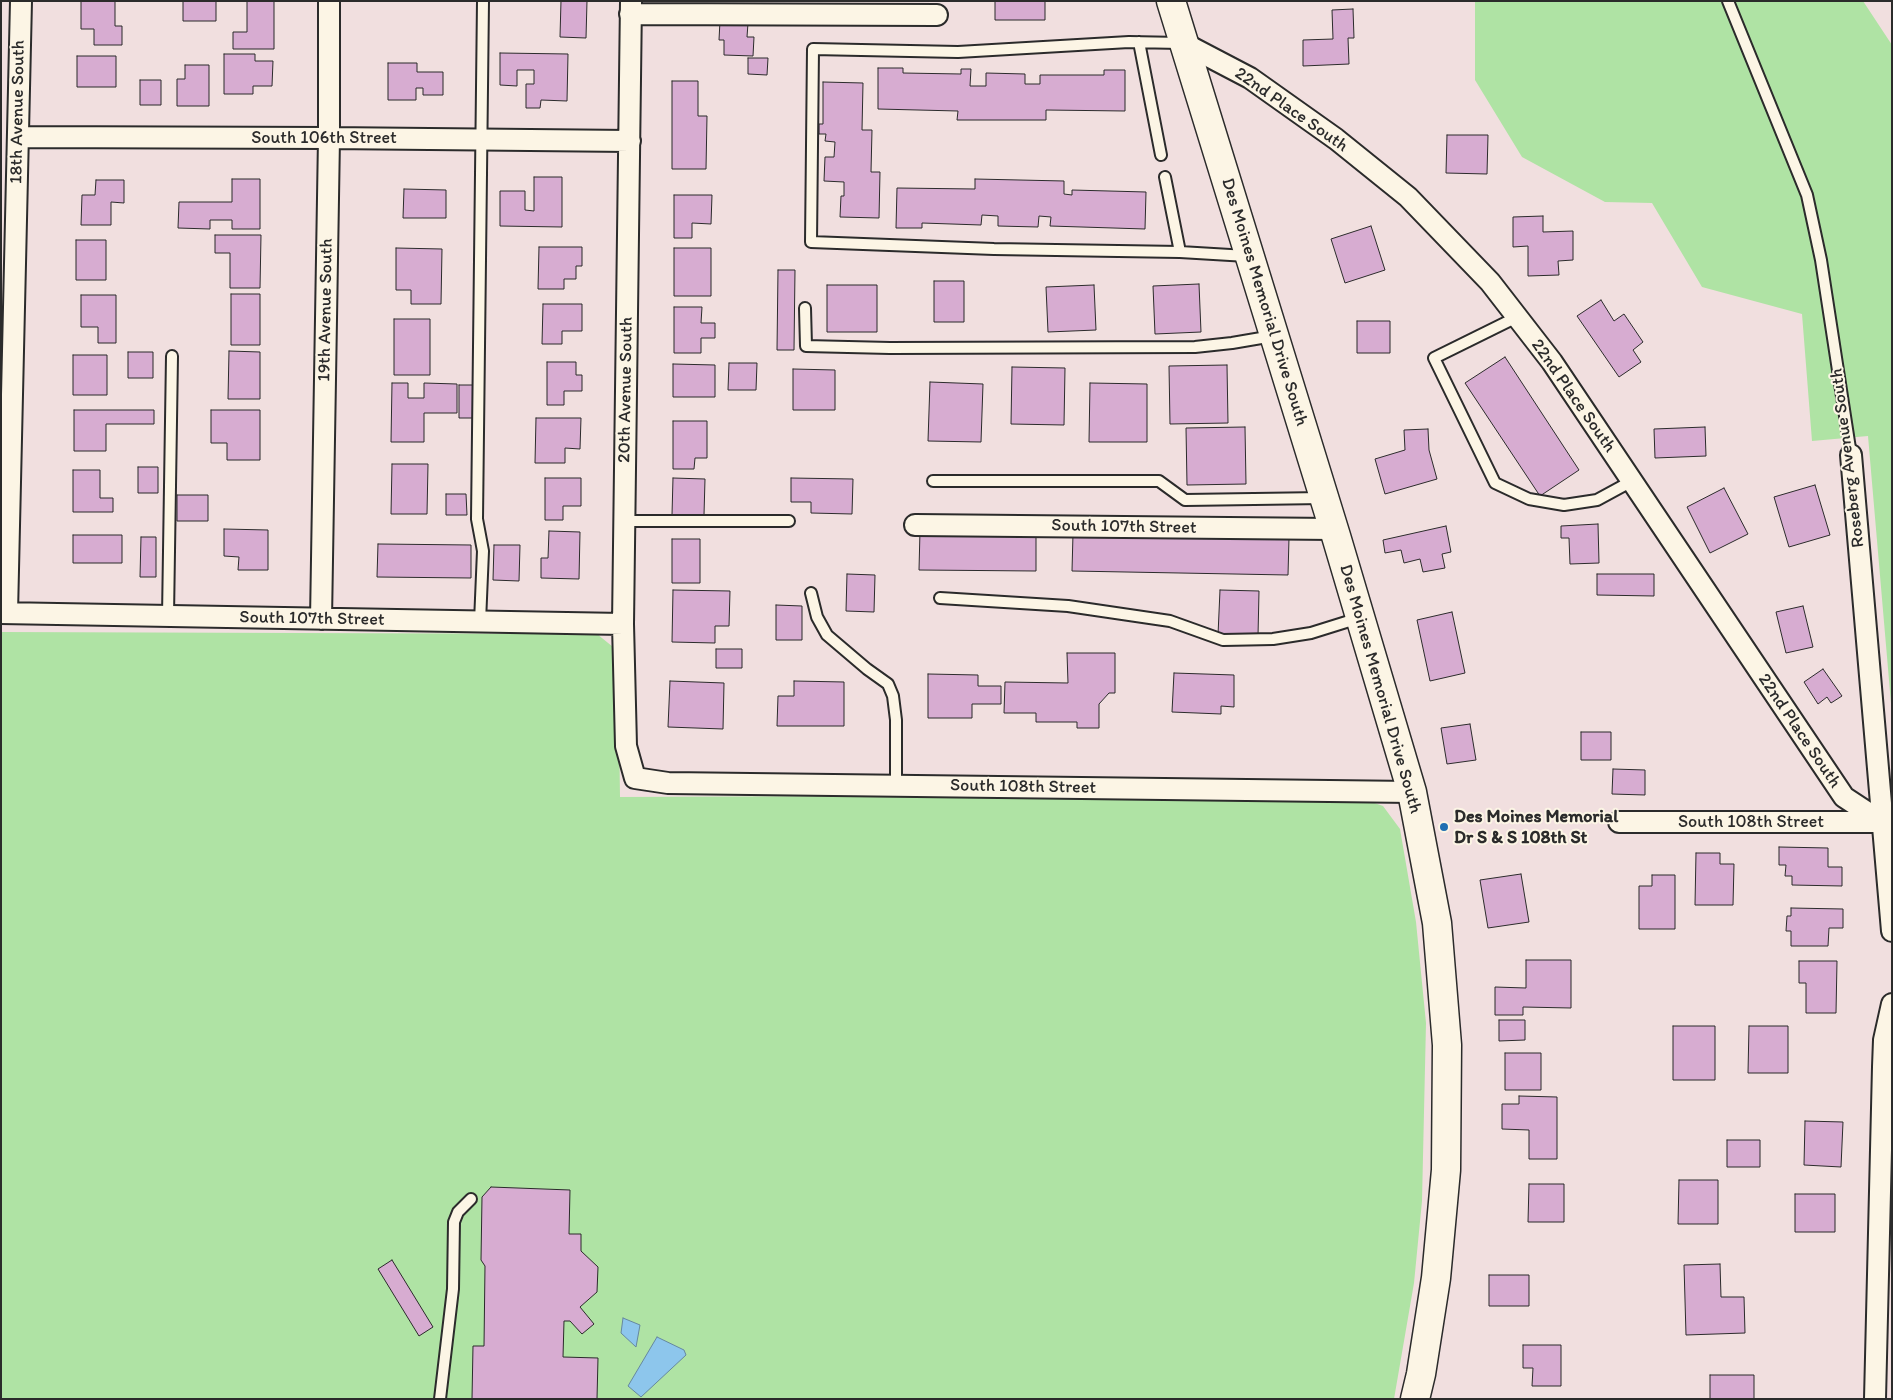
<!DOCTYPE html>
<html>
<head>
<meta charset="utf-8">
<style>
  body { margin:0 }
  #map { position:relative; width:1893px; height:1400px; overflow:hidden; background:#f1dfdf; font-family:Itim,sans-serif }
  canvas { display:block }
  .frame { position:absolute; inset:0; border:2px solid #2b2b2b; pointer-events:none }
</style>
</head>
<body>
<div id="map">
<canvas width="1893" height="1400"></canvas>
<div class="frame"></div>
</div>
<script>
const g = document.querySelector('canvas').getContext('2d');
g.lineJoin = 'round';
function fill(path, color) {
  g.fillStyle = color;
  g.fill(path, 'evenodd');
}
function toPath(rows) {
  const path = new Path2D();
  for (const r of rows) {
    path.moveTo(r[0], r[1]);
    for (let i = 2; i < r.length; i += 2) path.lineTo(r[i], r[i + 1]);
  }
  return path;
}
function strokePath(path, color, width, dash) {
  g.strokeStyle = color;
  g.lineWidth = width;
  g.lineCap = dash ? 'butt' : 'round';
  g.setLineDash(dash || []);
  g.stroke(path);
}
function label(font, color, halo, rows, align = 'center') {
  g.font = font + ' Itim,sans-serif';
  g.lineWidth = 4;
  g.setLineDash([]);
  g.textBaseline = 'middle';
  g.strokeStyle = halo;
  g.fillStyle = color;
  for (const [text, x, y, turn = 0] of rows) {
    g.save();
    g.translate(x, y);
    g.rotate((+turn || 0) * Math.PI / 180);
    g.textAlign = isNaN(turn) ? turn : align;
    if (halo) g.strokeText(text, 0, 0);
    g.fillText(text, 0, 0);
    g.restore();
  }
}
const green = toPath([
  [1475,1,1863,1,1892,45,1892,715,1868,436,1812,441,1802,314,1702,287,1652,203,1605,202,1522,157,1475,80],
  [1,632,597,634,618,651,620,797,1349,794,1383,806,1400,829,1416,922,1426,1023,1422,1201,1414,1283,1394,1399,1,1399]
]);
const water = toPath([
  [623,1318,640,1325,636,1347,621,1333,623,1318],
  [657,1337,684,1350,686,1355,641,1397,628,1386,657,1337]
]);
const building = toPath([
  [81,1,115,1,115,26,122,26,122,45,94,45,94,29,81,29,81,1],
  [183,1,216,1,216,21,183,21,183,1],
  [247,1,274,1,274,49,233,49,233,32,247,32,247,1],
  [561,1,587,1,586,38,560,37,561,1],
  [995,1,1045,1,1045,20,995,20,995,1],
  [1353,9,1354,38,1348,38,1349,64,1303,66,1303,40,1333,39,1332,10,1353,9],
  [720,21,748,23,747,37,754,37,753,56,724,55,724,40,719,40,720,21],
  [500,53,568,54,567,101,541,100,540,108,526,108,526,84,534,84,534,70,517,70,517,86,500,85,500,53],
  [224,54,255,54,255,61,273,61,272,86,253,86,253,94,224,94,224,54],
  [77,56,116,56,116,87,77,87,77,56],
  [748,58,768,58,767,75,748,74,748,58],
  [388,63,417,63,417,72,443,72,443,95,423,95,423,88,416,88,416,100,388,100,388,63],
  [185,65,209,65,209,106,177,106,177,79,185,79,185,65],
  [878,68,903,68,903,73,961,74,961,69,971,69,970,86,986,86,986,73,1025,74,1025,84,1040,84,1040,75,1104,75,1104,70,1125,70,1125,111,1046,110,1046,120,957,120,958,111,878,109,878,68],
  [140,80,161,80,161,105,140,105,140,80],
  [672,81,698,81,698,116,707,116,706,169,672,169,672,81],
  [823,82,863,83,862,130,872,130,871,172,880,172,879,218,840,217,841,196,844,196,844,182,824,181,825,157,834,157,835,142,825,141,826,134,819,134,819,124,823,124,823,82],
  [1447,135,1488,135,1487,174,1446,173,1447,135],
  [534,177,562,177,562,227,500,226,500,191,525,191,525,210,534,211,534,177],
  [232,179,260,179,260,229,232,229,232,220,210,220,210,229,178,228,179,202,232,202,232,179],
  [975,179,1064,181,1064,194,1072,195,1072,190,1146,192,1145,229,1050,226,1051,217,1039,216,1038,227,998,226,998,216,982,215,981,225,922,223,922,228,896,228,897,188,975,189,975,179],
  [96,180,124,180,124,203,111,202,111,225,81,225,82,195,95,195,96,180],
  [404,189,446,190,446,218,403,218,404,189],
  [674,195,712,195,711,224,692,223,692,238,674,238,674,195],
  [1543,216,1543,232,1573,231,1573,260,1558,261,1559,275,1528,276,1528,246,1513,247,1513,217,1543,216],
  [1371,226,1385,270,1345,283,1331,239,1371,226],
  [215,235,261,235,260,288,230,288,230,253,215,253,215,235],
  [76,240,106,240,106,280,76,280,76,240],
  [539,247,582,247,582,266,576,266,576,279,564,279,564,289,538,289,539,247],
  [396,248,442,249,441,304,411,304,411,290,396,290,396,248],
  [674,248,711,248,711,296,674,296,674,248],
  [778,270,795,270,794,350,777,350,778,270],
  [934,281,964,281,964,322,934,322,934,281],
  [1199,284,1201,332,1155,334,1153,286,1199,284],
  [827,285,877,285,877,332,827,332,827,285],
  [1094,285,1096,330,1048,332,1046,287,1094,285],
  [231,294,260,294,260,345,231,345,231,294],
  [81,295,116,295,116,343,98,343,98,327,81,327,81,295],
  [1601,300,1614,321,1624,314,1643,342,1633,350,1641,362,1619,377,1577,316,1601,300],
  [543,304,582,304,582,331,562,331,562,344,542,344,543,304],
  [674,307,702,307,701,323,715,323,715,338,701,338,701,353,674,353,674,307],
  [394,319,430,319,430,375,394,375,394,319],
  [1357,321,1390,321,1390,353,1357,353,1357,321],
  [229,351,260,352,260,399,228,399,229,351],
  [128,352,153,352,153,378,128,378,128,352],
  [73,355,107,355,107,395,73,395,73,355],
  [1505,357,1579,470,1540,496,1465,383,1505,357],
  [547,362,576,362,576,375,582,375,582,391,564,391,564,405,547,405,547,362],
  [729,363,757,363,756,390,728,390,729,363],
  [673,364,715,365,715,397,673,397,673,364],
  [1227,365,1228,423,1170,424,1169,366,1227,365],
  [1012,367,1065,368,1064,425,1011,424,1012,367],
  [793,369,835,370,835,410,793,410,793,369],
  [930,382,983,384,981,442,928,441,930,382],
  [392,383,408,383,408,398,424,398,424,383,457,384,457,413,424,413,424,442,391,442,392,383],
  [1090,383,1147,384,1147,442,1089,442,1090,383],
  [459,385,474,385,474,418,459,418,459,385],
  [74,410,154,410,154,424,106,424,106,451,74,451,74,410],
  [211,410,260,410,260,460,227,460,227,443,211,443,211,410],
  [536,418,581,418,580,449,565,448,565,463,535,463,536,418],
  [673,421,707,421,707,458,695,458,694,469,673,469,673,421],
  [1245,427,1246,484,1187,485,1186,428,1245,427],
  [1705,427,1706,456,1655,458,1654,429,1705,427],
  [1428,429,1429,450,1437,479,1385,494,1375,459,1405,450,1404,430,1428,429],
  [392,464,428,464,427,514,391,514,392,464],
  [138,467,158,467,158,493,138,493,138,467],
  [73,470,100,470,100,498,113,498,113,512,73,512,73,470],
  [545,478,581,478,581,506,563,506,563,520,545,520,545,478],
  [673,478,705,479,704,515,672,515,673,478],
  [791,478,853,479,852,514,811,513,811,502,791,502,791,478],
  [1815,485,1830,535,1789,547,1774,497,1815,485],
  [1724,488,1748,534,1710,553,1687,507,1724,488],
  [446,494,466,494,467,515,446,515,446,494],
  [177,495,208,495,208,521,177,521,177,495],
  [1598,524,1599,563,1570,564,1569,538,1561,538,1561,526,1598,524],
  [1446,526,1451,552,1442,554,1445,568,1423,572,1420,559,1404,563,1401,550,1385,553,1383,540,1446,526],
  [224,529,268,530,268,570,238,570,239,557,224,556,224,529],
  [549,531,580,532,579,579,541,578,541,558,548,558,549,531],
  [920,531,1036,533,1036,571,919,570,920,531],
  [1073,534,1289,538,1288,575,1072,571,1073,534],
  [73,535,122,535,122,563,73,563,73,535],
  [141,537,156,537,156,577,140,577,141,537],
  [672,539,700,539,700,583,672,583,672,539],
  [378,544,471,545,471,578,377,577,378,544],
  [494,545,520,545,519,581,493,580,494,545],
  [847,574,875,575,874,612,846,611,847,574],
  [1597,574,1654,574,1654,596,1597,595,1597,574],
  [673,590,730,591,729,626,715,626,715,643,672,642,673,590],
  [1220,590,1259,591,1258,636,1218,635,1220,590],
  [776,605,802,606,802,640,776,640,776,605],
  [1803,606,1813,647,1786,653,1776,612,1803,606],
  [1452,612,1465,673,1430,681,1417,620,1452,612],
  [716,649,742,649,742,668,716,668,716,649],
  [1067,653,1115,653,1115,693,1109,693,1099,704,1099,728,1077,728,1077,722,1036,722,1036,713,1004,713,1005,682,1068,683,1067,653],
  [1823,669,1842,696,1831,703,1827,697,1818,704,1804,682,1823,669],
  [1174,673,1234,675,1234,707,1221,706,1221,714,1172,712,1174,673],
  [928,674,978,675,978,686,1001,686,1001,704,972,704,972,718,928,718,928,674],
  [670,681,724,683,723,729,668,727,670,681],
  [794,681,844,682,844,726,777,726,778,696,794,696,794,681],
  [1470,724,1476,760,1447,764,1441,728,1470,724],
  [1581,732,1611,732,1611,760,1581,760,1581,732],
  [1613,769,1645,770,1645,795,1612,794,1613,769],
  [1779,847,1828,848,1828,867,1842,867,1842,886,1792,885,1792,876,1785,876,1786,865,1779,865,1779,847],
  [1696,853,1720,853,1720,864,1734,864,1733,905,1695,905,1696,853],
  [1521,874,1529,922,1488,928,1480,880,1521,874],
  [1652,875,1675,875,1675,929,1639,929,1639,886,1652,886,1652,875],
  [1791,908,1843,909,1843,928,1829,928,1828,946,1791,946,1791,931,1786,931,1787,916,1791,916,1791,908],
  [1526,960,1571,960,1571,1008,1523,1007,1523,1015,1495,1015,1495,987,1526,988,1526,960],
  [1799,961,1837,961,1836,1013,1806,1013,1806,983,1799,983,1799,961],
  [1499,1020,1525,1020,1525,1040,1499,1041,1499,1020],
  [1673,1026,1715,1026,1715,1080,1673,1080,1673,1026],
  [1749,1026,1788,1026,1788,1073,1748,1073,1749,1026],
  [1505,1053,1541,1053,1541,1090,1505,1090,1505,1053],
  [1519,1096,1557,1097,1557,1159,1529,1159,1529,1130,1502,1129,1502,1104,1519,1104,1519,1096],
  [1805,1121,1843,1122,1841,1167,1804,1165,1805,1121],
  [1727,1140,1760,1140,1760,1167,1727,1167,1727,1140],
  [1679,1180,1718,1180,1718,1224,1678,1224,1679,1180],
  [1529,1184,1564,1184,1564,1222,1528,1222,1529,1184],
  [491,1187,570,1190,569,1234,581,1234,581,1251,598,1267,597,1292,580,1307,594,1324,582,1334,570,1321,564,1321,563,1357,598,1358,597,1399,472,1399,473,1346,484,1346,485,1266,481,1260,482,1197,491,1187],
  [1795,1194,1835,1194,1835,1232,1795,1232,1795,1194],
  [392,1260,433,1327,419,1336,378,1269,392,1260],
  [1720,1264,1721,1297,1744,1297,1745,1333,1686,1335,1684,1265,1720,1264],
  [1489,1275,1529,1275,1529,1306,1489,1306,1489,1275],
  [1523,1345,1561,1345,1561,1386,1532,1386,1533,1368,1523,1368,1523,1345],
  [1710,1375,1754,1375,1754,1399,1710,1399,1710,1375]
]);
const service = toPath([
  [1728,1,1807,195,1821,260,1851,455],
  [1139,42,1161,155],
  [1181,43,1129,42,958,52,813,49,811,242,994,249,1180,252,1247,256],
  [1165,177,1180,252],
  [805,308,806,346,890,348,1195,347,1232,343,1273,336],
  [1517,317,1434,358,1495,483,1529,499,1564,505,1597,500,1632,481],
  [933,481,1159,481,1185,500,1323,498],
  [625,521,789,521],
  [811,593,817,617,827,635,867,669,888,684,893,696,896,720,896,786],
  [940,598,1068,606,1170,621,1223,640,1273,639,1311,633,1359,618],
  [168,616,172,356],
  [480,622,483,551,477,519,483,1],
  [440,1399,453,1289,454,1222,458,1212,471,1199]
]);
const minor = toPath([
  [631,1,623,624,626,746,635,778,668,783,1412,792],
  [630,14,937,15],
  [1185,44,1250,78,1336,139,1408,197,1490,282,1552,362,1844,797,1882,822],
  [18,137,329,138,630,141],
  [1851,455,1892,931],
  [915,525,1333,529],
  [1,613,623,624],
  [7,613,21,1],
  [321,619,329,138,329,1],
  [1619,822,1882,822],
  [1875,1399,1883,1067,1884,1040,1892,1004]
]);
const secondary = toPath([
  [1171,1,1336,536,1412,792,1437,923,1447,1045,1446,1170,1436,1278,1421,1374,1415,1399]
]);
const markers = [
  [1444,827,5,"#1f6fb2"]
];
const streetNames = [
  ["22nd Place South",1291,110,35],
  ["18th Avenue South",18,112,-89],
  ["South 106th Street",324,138],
  ["Des Moines Memorial Drive South",1264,302,73],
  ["19th Avenue South",326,310,-89],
  ["20th Avenue South",626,390,-89],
  ["22nd Place South",1573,396,55],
  ["Roseberg Avenue South",1848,458,-97],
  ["South 107th Street",1124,527,1],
  ["South 107th Street",312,619,1],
  ["Des Moines Memorial Drive South",1380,689,74],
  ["22nd Place South",1799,731,56],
  ["South 108th Street",1023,787,1],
  ["South 108th Street",1751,822]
];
const poiNames = [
  ["Des Moines Memorial",1454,817],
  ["Dr S & S 108th St",1454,838]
];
fill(green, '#afe3a4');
fill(water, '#8dc6ec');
strokePath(water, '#66889f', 1);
fill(building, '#d7acd1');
strokePath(building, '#2b2b2b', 1);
strokePath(service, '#2b2b2b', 14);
strokePath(minor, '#2b2b2b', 24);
strokePath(secondary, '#2b2b2b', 31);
strokePath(service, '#fcf5e5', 10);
strokePath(minor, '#fcf5e5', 20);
strokePath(secondary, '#fcf5e5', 28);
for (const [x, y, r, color] of markers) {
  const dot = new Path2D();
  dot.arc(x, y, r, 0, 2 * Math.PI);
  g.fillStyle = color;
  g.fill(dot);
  strokePath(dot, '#fcf5e5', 2);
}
label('18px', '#2b2b2b', '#fcf5e5', streetNames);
label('bold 18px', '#2b2b2b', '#fcf5e5', poiNames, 'left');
</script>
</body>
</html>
